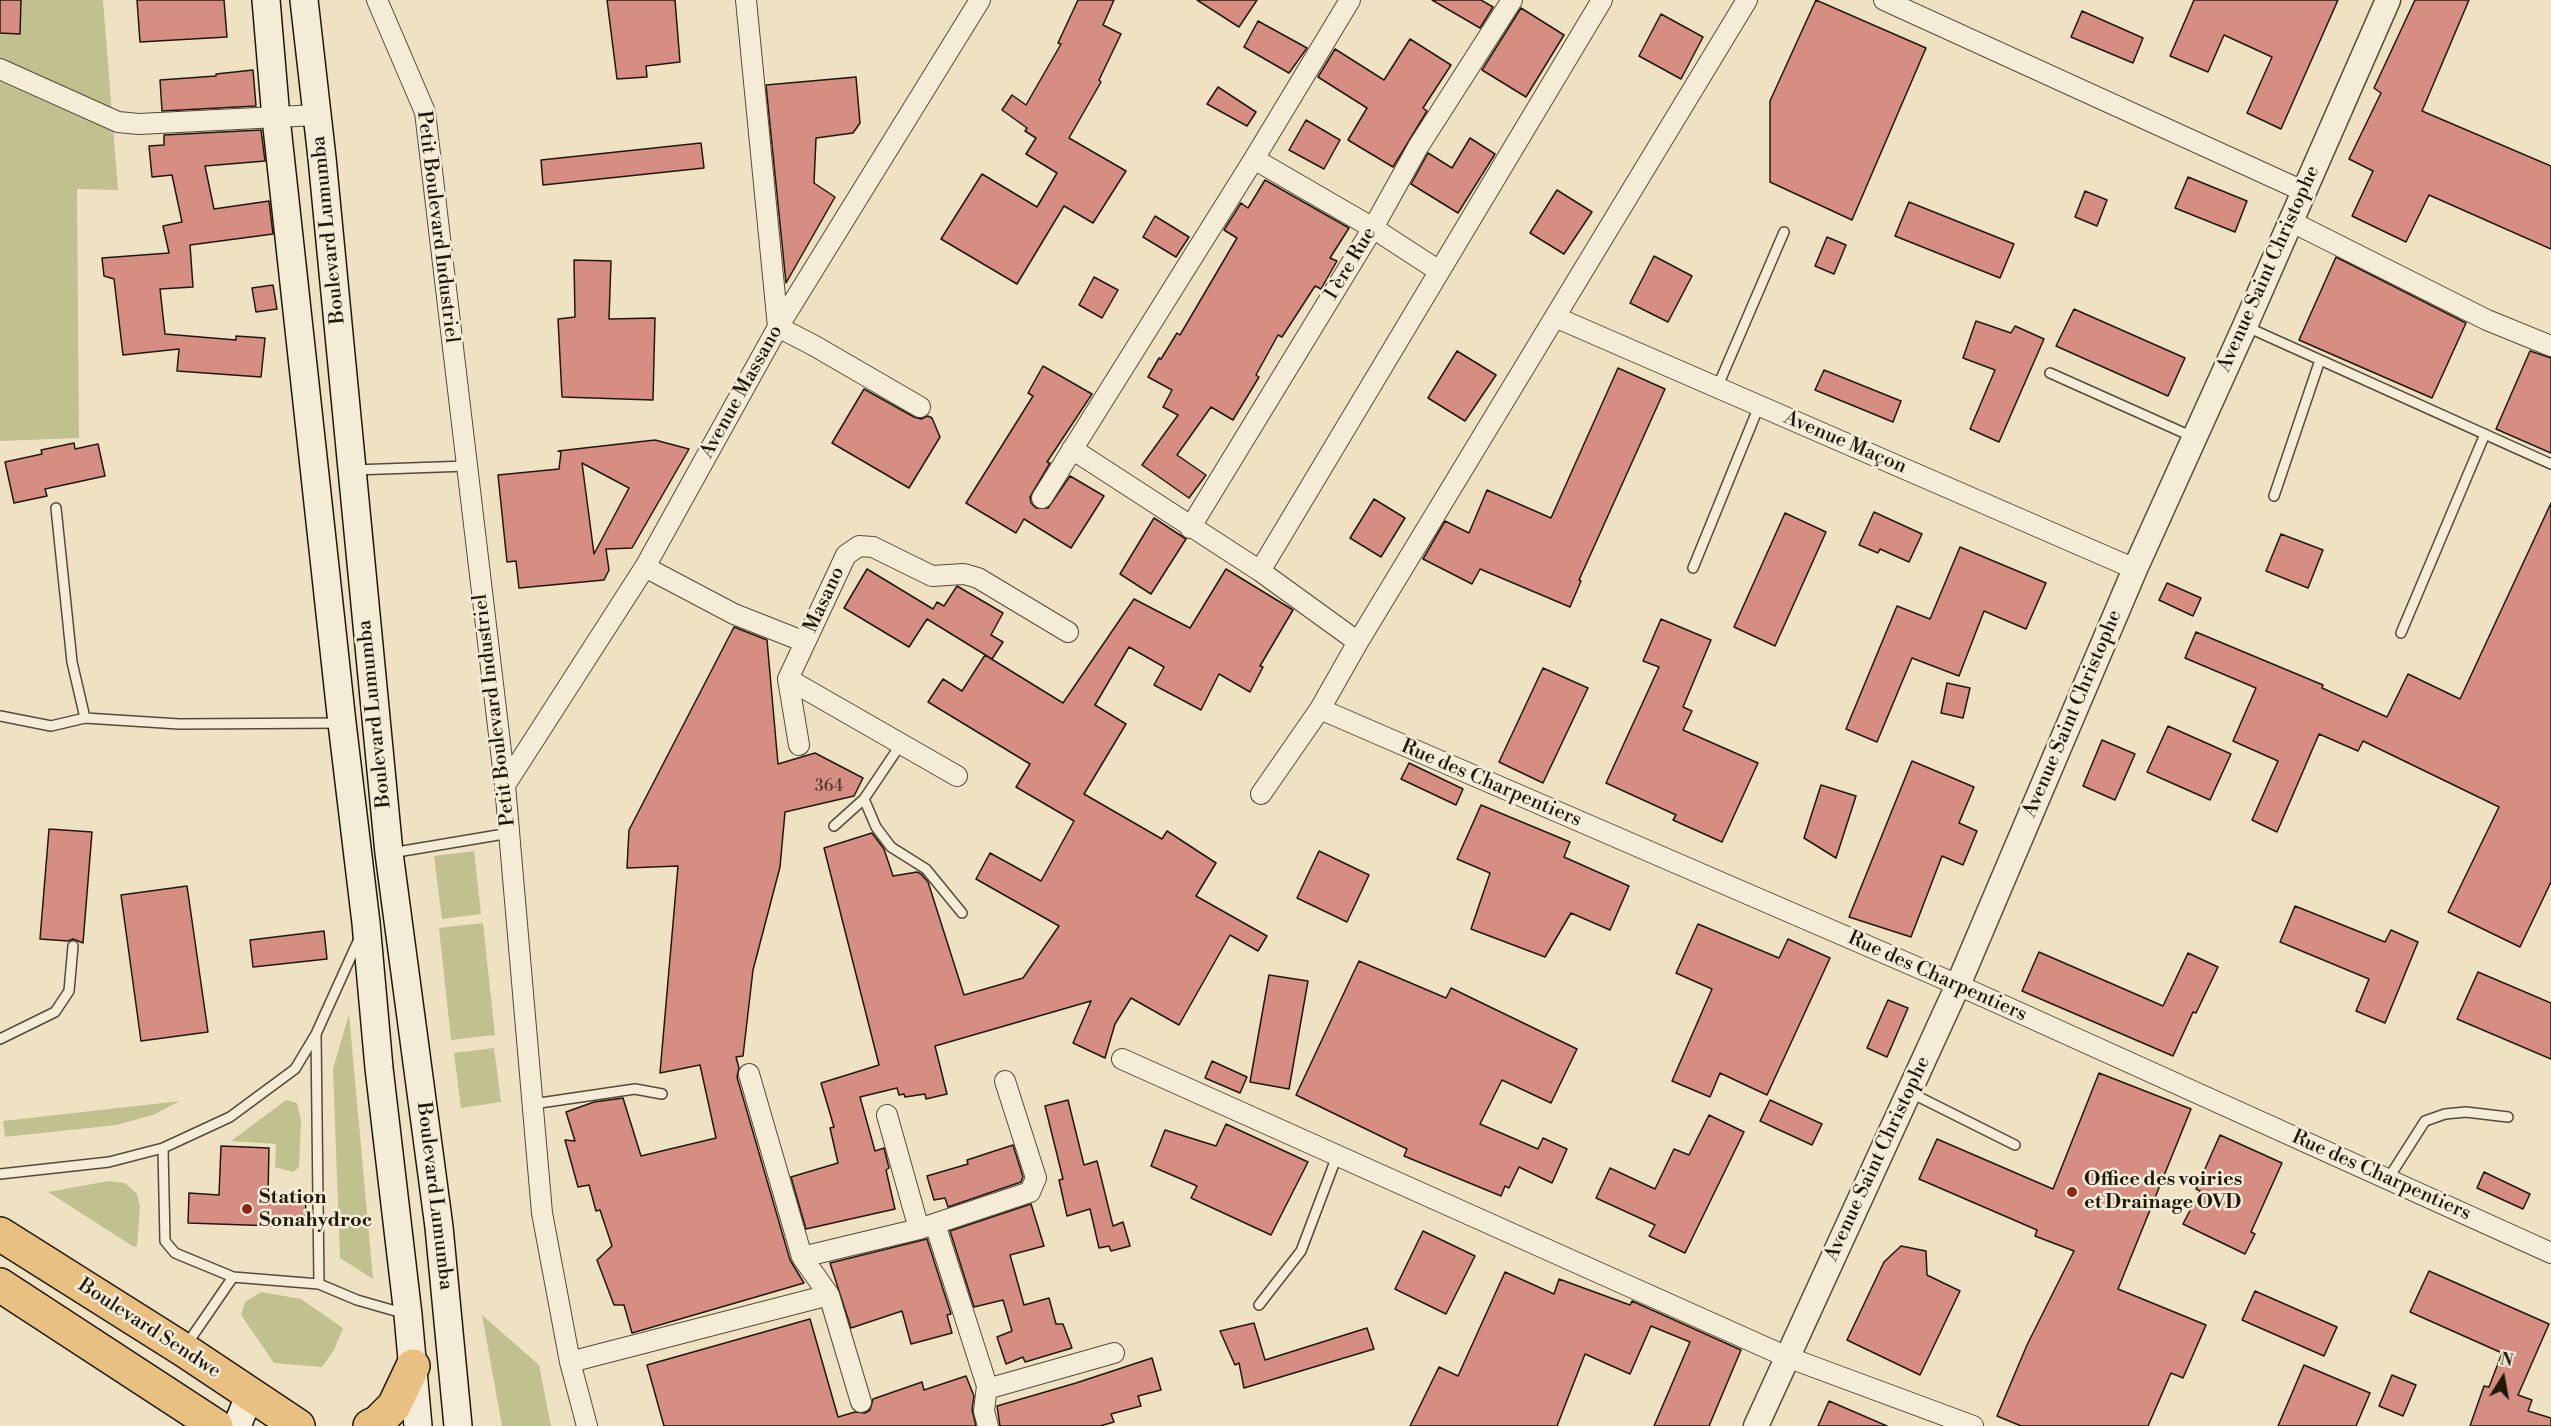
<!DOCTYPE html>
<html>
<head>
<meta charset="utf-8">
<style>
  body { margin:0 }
  #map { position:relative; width:2551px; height:1426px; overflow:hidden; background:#efe2c3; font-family:"Libre Bodoni",serif }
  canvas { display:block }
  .north { position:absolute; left:2473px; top:1348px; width:60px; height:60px; -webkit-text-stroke:4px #f5ecd8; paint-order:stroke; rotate:11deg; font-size:16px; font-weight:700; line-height:24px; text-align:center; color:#20180b }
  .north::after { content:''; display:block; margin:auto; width:21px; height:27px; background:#20180b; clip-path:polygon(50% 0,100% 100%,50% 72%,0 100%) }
</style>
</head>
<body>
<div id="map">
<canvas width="2551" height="1426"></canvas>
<div class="north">N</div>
</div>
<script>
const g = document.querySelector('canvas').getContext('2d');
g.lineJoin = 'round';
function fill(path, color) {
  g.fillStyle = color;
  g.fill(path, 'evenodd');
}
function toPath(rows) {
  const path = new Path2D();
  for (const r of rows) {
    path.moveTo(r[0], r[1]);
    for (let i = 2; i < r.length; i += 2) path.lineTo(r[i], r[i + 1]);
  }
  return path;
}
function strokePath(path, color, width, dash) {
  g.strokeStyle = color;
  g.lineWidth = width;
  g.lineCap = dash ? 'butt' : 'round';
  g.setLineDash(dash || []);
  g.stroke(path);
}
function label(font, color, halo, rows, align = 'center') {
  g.font = font + ' "Libre Bodoni",serif';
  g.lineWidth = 5;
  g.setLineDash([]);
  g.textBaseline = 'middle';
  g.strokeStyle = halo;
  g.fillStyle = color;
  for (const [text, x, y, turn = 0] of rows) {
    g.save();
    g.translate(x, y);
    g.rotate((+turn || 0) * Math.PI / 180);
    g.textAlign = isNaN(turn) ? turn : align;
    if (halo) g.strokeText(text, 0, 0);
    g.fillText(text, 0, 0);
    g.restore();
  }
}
const green = toPath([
  [0,0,103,0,118,190,77,189,79,438,0,441],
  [474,851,481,914,442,919,434,856],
  [483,923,495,1035,451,1040,439,928],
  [349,1014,373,1279,340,1258,333,1069],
  [494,1048,501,1102,461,1108,454,1053],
  [286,1100,297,1103,301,1121,299,1167,293,1172,275,1167,276,1144,231,1141],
  [180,1101,153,1115,116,1125,5,1137,3,1121],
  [109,1181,125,1183,137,1194,140,1207,137,1246,134,1247,48,1192],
  [261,1292,301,1299,343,1328,334,1350,322,1367,274,1363,241,1315,245,1302],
  [482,1315,539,1365,551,1426,502,1426]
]);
const building = toPath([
  [0,0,21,0,20,34,0,33,0,0],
  [137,0,224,0,227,37,140,42,137,0],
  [607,0,675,0,680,62,646,66,647,77,617,79,607,0],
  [1078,0,1114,0,1103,25,1121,34,1099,80,1101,82,1069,138,1126,171,1093,223,1064,206,1017,284,941,239,982,174,1037,207,1057,173,1026,154,1036,138,1025,131,1027,128,1002,110,1012,95,1026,105,1061,44,1058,43,1078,0],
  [1197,0,1257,0,1239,27,1197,0],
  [1432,0,1481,0,1493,7,1480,28,1432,0],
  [1816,0,1926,48,1852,220,1770,182,1770,101,1816,0],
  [2194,0,2338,0,2281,129,2247,113,2272,57,2224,35,2208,72,2170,56,2194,0],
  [2415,0,2469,0,2422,111,2551,166,2551,249,2429,195,2406,242,2352,216,2373,171,2349,159,2381,93,2374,88,2415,0],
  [1521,8,1564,35,1526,97,1482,70,1521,8],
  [2082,11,2143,38,2133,63,2071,37,2082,11],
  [1661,14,1703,37,1681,79,1639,56,1661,14],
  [1258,21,1307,48,1289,73,1244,47,1258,21],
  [1410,39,1451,65,1423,108,1427,111,1393,167,1348,140,1367,108,1318,77,1335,49,1384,80,1410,39],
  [253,70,256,106,162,111,160,80,216,76,216,74,253,70],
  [856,77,860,123,853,133,816,138,814,183,835,197,786,283,766,85,856,77],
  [1218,87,1256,112,1247,126,1207,104,1218,87],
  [1306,120,1340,140,1324,169,1289,150,1306,120],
  [261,130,265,161,205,166,214,209,269,201,273,234,190,245,193,287,160,289,165,334,236,340,236,336,265,338,261,377,177,371,179,349,123,355,114,279,104,276,102,258,169,253,163,226,182,222,172,175,152,177,149,146,164,145,164,135,261,130],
  [1470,138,1495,154,1458,213,1411,184,1428,153,1452,168,1470,138],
  [701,143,704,168,543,185,541,160,701,143],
  [2188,177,2247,201,2235,232,2175,208,2188,177],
  [1265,180,1349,228,1330,258,1337,261,1321,289,1315,286,1282,337,1278,335,1256,375,1259,377,1233,420,1211,407,1177,455,1206,475,1189,498,1142,465,1178,415,1163,407,1172,390,1148,377,1159,358,1161,359,1177,333,1180,335,1237,238,1224,230,1241,203,1248,208,1265,180],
  [1557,190,1592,212,1564,254,1530,233,1557,190],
  [2085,191,2107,200,2097,226,2075,217,2085,191],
  [1909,202,2014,244,2000,278,1895,236,1909,202],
  [1155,216,1189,237,1176,257,1143,237,1155,216],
  [1827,237,1846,245,1834,274,1815,266,1827,237],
  [1654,256,1692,276,1668,322,1630,303,1654,256],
  [2336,257,2466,323,2432,398,2299,340,2336,257],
  [574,260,611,261,609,319,655,318,653,400,562,397,558,319,575,317,574,260],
  [1094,277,1118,290,1102,318,1079,305,1094,277],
  [273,285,277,309,256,312,252,288,273,285],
  [2074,309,2185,358,2168,396,2056,346,2074,309],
  [1976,321,2011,333,2015,326,2044,339,1999,442,1970,429,1995,370,1963,358,1976,321],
  [1457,351,1496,375,1465,421,1428,398,1457,351],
  [2530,351,2551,358,2551,453,2496,429,2530,351],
  [1043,366,1092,394,1047,462,1050,463,1030,497,1031,503,1036,508,1048,508,1070,476,1104,496,1071,548,1024,519,1016,533,966,503,1033,396,1028,393,1043,366],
  [1618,368,1665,389,1579,580,1581,581,1570,607,1480,569,1472,584,1423,559,1445,521,1469,533,1487,490,1551,518,1618,368],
  [1824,370,1901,401,1893,422,1815,390,1824,370],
  [864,389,914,417,921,419,928,416,932,418,940,437,909,488,832,443,864,389],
  [655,440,689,449,632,548,606,549,609,570,604,580,519,588,516,561,507,562,498,475,559,469,561,452,558,451,655,440],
  [582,463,629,488,594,554,582,463],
  [74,443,75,449,98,444,105,476,45,489,47,496,14,503,5,462,42,454,41,450,74,443],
  [1374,499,1405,518,1381,557,1350,538,1374,499],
  [2551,503,2551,882,2520,947,2448,912,2499,807,2363,741,2358,751,2319,734,2277,832,2252,820,2278,761,2233,741,2256,688,2185,658,2196,632,2323,685,2322,688,2387,717,2408,674,2460,699,2551,503],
  [1874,512,1922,534,1909,562,1880,549,1878,553,1859,545,1874,512],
  [1785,513,1826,532,1775,646,1734,627,1785,513],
  [1154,518,1186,539,1151,594,1120,574,1154,518],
  [2281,534,2323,550,2308,588,2266,571,2281,534],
  [1960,547,2046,583,2026,629,1984,611,1959,676,1912,658,1877,742,1846,729,1897,606,1930,619,1960,547],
  [867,569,933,609,937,602,944,606,957,586,1003,613,991,635,1003,642,992,659,927,619,909,647,844,608,867,569],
  [1226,569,1293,610,1260,666,1263,667,1250,692,1219,674,1201,710,1154,685,1164,667,1129,647,1095,705,1126,724,1084,794,1162,839,1167,831,1216,863,1196,896,1267,936,1258,951,1230,935,1179,1025,1131,998,1115,1024,1105,1058,1073,1043,1091,1001,935,1046,947,1094,926,1099,925,1094,905,1097,904,1094,899,1095,897,1088,860,1097,875,1151,884,1148,889,1168,886,1170,895,1209,806,1229,791,1177,838,1163,830,1128,834,1127,821,1083,879,1065,824,848,872,833,884,849,893,876,917,872,921,874,928,882,964,995,1023,978,1059,926,976,879,990,853,1041,881,1074,821,1016,787,1030,764,928,702,943,679,962,691,985,655,1063,703,1134,599,1190,628,1226,569],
  [2167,583,2201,598,2193,616,2159,600,2167,583],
  [1661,619,1711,640,1683,707,1692,711,1683,730,1758,763,1722,842,1673,820,1676,815,1606,783,1659,667,1643,661,1661,619],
  [734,627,767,640,778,764,815,753,863,778,854,796,785,812,780,867,753,970,743,1056,736,1057,739,1068,737,1077,790,1260,804,1283,632,1333,624,1305,614,1305,597,1260,612,1246,600,1210,596,1211,589,1185,578,1187,565,1140,575,1141,566,1112,594,1102,623,1098,641,1156,716,1138,700,1065,660,1073,678,866,627,868,629,830,734,627],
  [1543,668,1588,688,1543,783,1499,762,1543,668],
  [1947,683,1970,688,1963,718,1941,713,1947,683],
  [2168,726,2231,754,2210,800,2147,772,2168,726],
  [2102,740,2135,754,2115,800,2083,786,2102,740],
  [1912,761,1974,787,1959,823,1977,831,1963,865,1942,856,1911,937,1849,917,1912,761],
  [1409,763,1463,789,1456,805,1401,779,1409,763],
  [1821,785,1856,796,1836,858,1804,838,1821,785],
  [1481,805,1570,842,1564,857,1629,886,1610,930,1571,913,1545,957,1471,929,1490,873,1457,859,1481,805],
  [49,829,92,832,83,943,73,939,68,941,40,939,49,829],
  [1319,851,1369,875,1347,922,1297,898,1319,851],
  [187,886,208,1032,141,1041,121,895,187,886],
  [2295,906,2385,942,2391,930,2418,942,2385,1023,2356,1011,2369,979,2280,942,2295,906],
  [1698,924,1779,958,1788,939,1830,958,1767,1095,1720,1073,1710,1097,1672,1081,1712,989,1676,973,1698,924],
  [324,931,327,959,253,967,250,940,324,931],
  [2039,952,2163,1006,2188,953,2218,967,2196,1013,2193,1012,2173,1056,2022,991,2039,952],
  [1359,961,1446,998,1451,988,1577,1049,1551,1103,1502,1080,1480,1124,1538,1149,1543,1138,1567,1149,1552,1183,1519,1167,1509,1188,1505,1186,1501,1196,1404,1156,1407,1149,1296,1095,1359,961],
  [2478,972,2551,1003,2551,1059,2457,1019,2478,972],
  [1269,975,1308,981,1289,1089,1250,1082,1269,975],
  [1888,1000,1908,1008,1887,1057,1867,1048,1888,1000],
  [1212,1061,1247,1077,1240,1093,1205,1078,1212,1061],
  [2099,1073,2191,1109,2118,1289,2206,1325,2183,1378,2171,1373,2148,1426,2021,1426,1997,1416,2027,1345,2074,1251,2035,1236,2037,1230,1919,1179,1937,1139,2053,1189,2099,1073],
  [1068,1100,1084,1165,1097,1161,1113,1226,1123,1222,1130,1246,1111,1251,1109,1246,1099,1248,1090,1209,1067,1216,1059,1180,1063,1179,1045,1106,1068,1100],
  [1770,1100,1822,1124,1812,1145,1760,1121,1770,1100],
  [1709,1115,1744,1132,1685,1253,1649,1236,1655,1225,1596,1198,1610,1168,1655,1189,1674,1149,1689,1155,1709,1115],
  [1226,1124,1308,1162,1271,1235,1191,1198,1197,1186,1151,1166,1165,1130,1216,1146,1226,1124],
  [2220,1135,2282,1163,2251,1232,2255,1234,2245,1254,2183,1224,2200,1191,2196,1189,2220,1135],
  [1013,1145,1023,1177,1021,1182,948,1207,945,1198,934,1200,927,1176,968,1164,967,1160,1013,1145],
  [221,1146,269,1148,268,1196,306,1198,305,1227,188,1223,189,1193,219,1195,221,1146],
  [2484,1172,2530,1194,2523,1209,2477,1188,2484,1172],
  [1031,1204,1044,1246,1010,1255,1024,1305,1049,1298,1056,1324,1063,1324,1072,1348,1025,1362,1023,1357,1006,1364,997,1337,1012,1331,1003,1300,974,1307,950,1231,1031,1204],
  [1423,1231,1475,1256,1446,1314,1395,1289,1423,1231],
  [927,1239,951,1314,947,1315,952,1333,911,1344,902,1311,851,1328,830,1263,927,1239],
  [1901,1246,1926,1251,1927,1275,1960,1291,1920,1375,1847,1340,1884,1262,1901,1246],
  [2429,1271,2549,1324,2518,1395,2532,1400,2528,1411,2551,1418,2551,1426,2470,1426,2484,1386,2489,1387,2502,1353,2410,1312,2429,1271],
  [1505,1272,1554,1294,1559,1279,1630,1305,1632,1301,1741,1350,1709,1426,1654,1426,1690,1342,1651,1326,1630,1374,1585,1354,1557,1426,1410,1426,1439,1367,1458,1376,1505,1272],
  [2255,1291,2337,1327,2324,1356,2242,1320,2255,1291],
  [810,1319,838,1417,855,1412,865,1413,870,1410,873,1399,922,1382,924,1390,966,1376,974,1396,972,1410,976,1426,664,1426,647,1365,810,1319],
  [1254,1323,1265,1360,1367,1328,1374,1349,1244,1388,1239,1363,1235,1365,1220,1331,1254,1323],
  [1152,1358,1161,1390,1138,1396,1141,1406,1111,1414,1114,1422,1100,1426,1000,1426,997,1406,1076,1383,1152,1358],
  [2304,1365,2370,1393,2356,1426,2278,1426,2304,1365],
  [2392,1375,2416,1385,2403,1416,2379,1406,2392,1375],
  [1829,1401,1887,1426,1818,1426,1829,1401]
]);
const service = toPath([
  [2247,327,2551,464],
  [2050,373,2193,437],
  [1717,388,1784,232],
  [354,470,467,466],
  [2274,496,2320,360],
  [56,508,72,662,85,718],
  [1693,568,1759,406],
  [2401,633,2485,434],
  [0,716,51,726,85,718,179,724,339,723],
  [864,799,876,827,891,847,926,869,962,913],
  [834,826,864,799,901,744],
  [391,853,510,833],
  [316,1034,319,1284],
  [0,1039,55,1012,69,991,73,946],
  [1911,1093,2015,1145],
  [533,1104,635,1089,662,1094],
  [163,1148,165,1241,175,1253,233,1277,319,1284,357,1300,406,1314],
  [0,1174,109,1162,163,1148,230,1117,295,1069,316,1034,359,939],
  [2388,1179,2425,1121,2445,1114,2466,1112,2508,1117],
  [1259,1305,1301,1251,1337,1156],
  [187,1344,233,1277]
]);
const minor = toPath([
  [377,0,425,112,505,785,542,1213,570,1362,587,1426],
  [746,0,778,327,813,345,920,407],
  [1884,0,2303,191],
  [0,69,118,122,139,124,317,115],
  [1254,159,1373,228,1439,271],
  [2290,221,2487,320,2551,346],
  [1555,317,2135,569],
  [1072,449,1260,571,1358,642],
  [1042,498,1254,159,1350,0],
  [1190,528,1373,228,1418,147,1512,0],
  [645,567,734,614,805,642],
  [1260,571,1602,0],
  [788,679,957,776],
  [1320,709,1958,985,2551,1253],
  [799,745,788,679,846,555,859,546,873,547,932,576,964,574,978,578,1068,632],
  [505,785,645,567,778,327,980,0],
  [1261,794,1320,709,1358,642,1747,0],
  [1122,1059,1787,1357,1973,1426],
  [749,1074,802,1257,829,1295,861,1402],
  [887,1115,919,1229],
  [935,1224,987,1386,984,1411,988,1426],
  [802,1257,919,1229,1030,1192,1036,1178,1005,1081],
  [570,1362,829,1295],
  [987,1386,994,1387,1114,1353]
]);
const tertiary = toPath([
  [1756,1426,1958,985,2135,569,2245,326,2388,0]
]);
const secondary = toPath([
  [266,0,276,118,342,723,366,923,379,1068,408,1315,418,1426],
  [304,0,322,158,389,853,439,1227,458,1426],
  [237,1426,250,1394]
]);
const trunk = toPath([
  [0,1234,184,1350,298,1426],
  [0,1285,216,1426],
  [370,1426,378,1422,394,1406,413,1366]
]);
const markers = [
  [2072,1192,6,"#8f2418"],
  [247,1209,6,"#8f2418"]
];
const numberNames = [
  ["364",829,787]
];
const streetNames = [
  ["Petit Boulevard Industriel",437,227,83],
  ["Boulevard Lumumba",329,230,-96],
  ["1 ère Rue",1351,264,-59],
  ["Avenue Saint Christophe",2269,269,-66],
  ["Avenue Massano",742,392,-61],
  ["Avenue Maçon",1845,443,23],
  ["Masano",825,600,-65],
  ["Petit Boulevard Industriel",495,710,-97],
  ["Boulevard Lumumba",375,714,-96],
  ["Avenue Saint Christophe",2073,714,-67],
  ["Rue des Charpentiers",1491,784,23],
  ["Rue des Charpentiers",1937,977,24],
  ["Avenue Saint Christophe",1878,1159,-65],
  ["Rue des Charpentiers",2381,1176,24],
  ["Boulevard Lumumba",434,1196,83],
  ["Boulevard Sendwe",149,1329,33]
];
const poiNames = [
  ["Office des voiries",2084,1180],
  ["et Drainage OVD",2084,1203],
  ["Station",259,1198],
  ["Sonahydroc",259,1221]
];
fill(green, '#c0c18f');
fill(building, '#d58e81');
strokePath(building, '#20180b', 1.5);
strokePath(service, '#544a39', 12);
strokePath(minor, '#544a39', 22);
strokePath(tertiary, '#544a39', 27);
strokePath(secondary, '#20180b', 30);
strokePath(trunk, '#20180b', 36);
strokePath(service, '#f5ecd8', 9);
strokePath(minor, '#f5ecd8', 20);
strokePath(tertiary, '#f5ecd8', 24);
strokePath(secondary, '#f5ecd8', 27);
strokePath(trunk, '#e8c182', 33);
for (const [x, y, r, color] of markers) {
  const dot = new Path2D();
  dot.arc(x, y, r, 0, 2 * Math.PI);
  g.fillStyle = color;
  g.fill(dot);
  strokePath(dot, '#f5ecd8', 2);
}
label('16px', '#4d3628', null, numberNames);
label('20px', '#20180b', '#f5ecd8', streetNames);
label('bold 20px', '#20180b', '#f5ecd8', poiNames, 'left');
</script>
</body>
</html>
